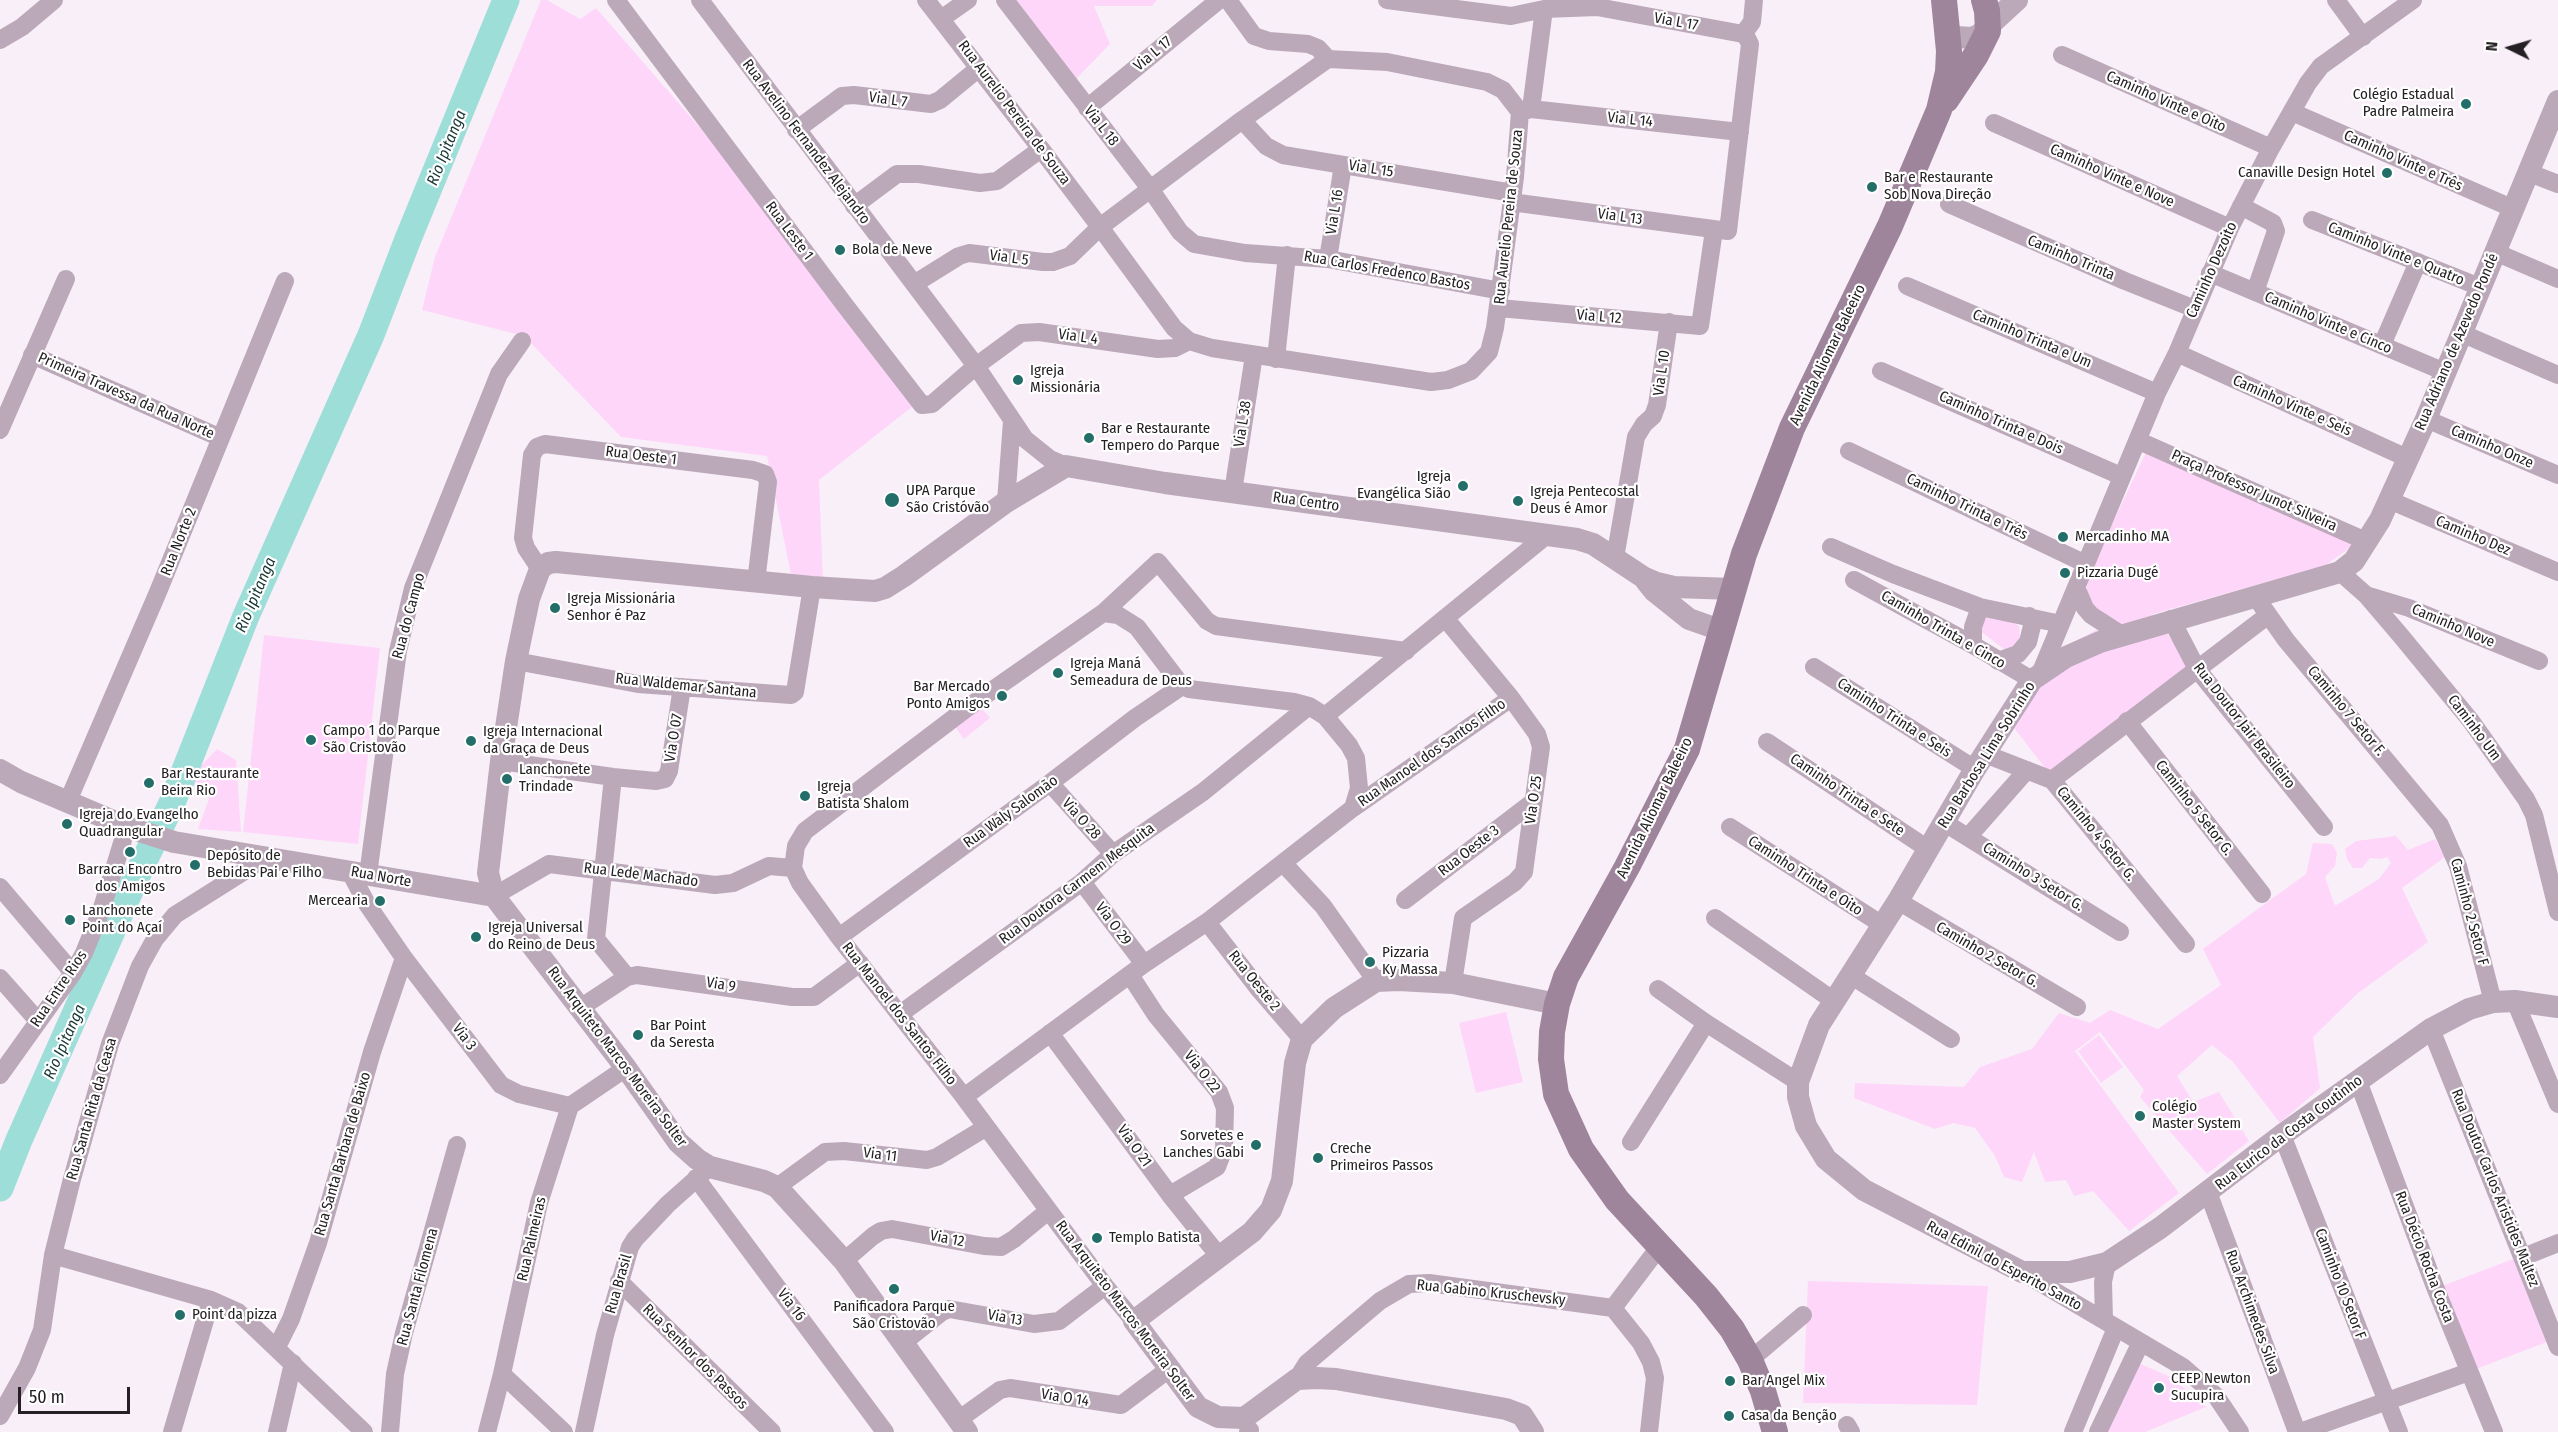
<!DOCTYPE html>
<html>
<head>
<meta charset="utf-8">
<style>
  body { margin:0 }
  #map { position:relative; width:2558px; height:1432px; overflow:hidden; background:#f9eff8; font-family:"Fira Sans Condensed",sans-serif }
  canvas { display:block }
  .north { position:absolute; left:2480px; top:18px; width:60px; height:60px; -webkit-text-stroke:4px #fff; paint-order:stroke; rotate:275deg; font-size:16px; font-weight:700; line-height:24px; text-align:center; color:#242023 }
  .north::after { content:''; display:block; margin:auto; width:21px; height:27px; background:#242023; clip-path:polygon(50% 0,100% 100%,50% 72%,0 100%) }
  .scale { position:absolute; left:18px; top:1387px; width:112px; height:27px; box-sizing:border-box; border:3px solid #242023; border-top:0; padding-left:8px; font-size:18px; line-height:21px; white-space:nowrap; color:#242023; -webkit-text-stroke:4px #fff; paint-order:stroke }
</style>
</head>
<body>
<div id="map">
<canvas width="2558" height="1432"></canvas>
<div class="north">N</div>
<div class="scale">50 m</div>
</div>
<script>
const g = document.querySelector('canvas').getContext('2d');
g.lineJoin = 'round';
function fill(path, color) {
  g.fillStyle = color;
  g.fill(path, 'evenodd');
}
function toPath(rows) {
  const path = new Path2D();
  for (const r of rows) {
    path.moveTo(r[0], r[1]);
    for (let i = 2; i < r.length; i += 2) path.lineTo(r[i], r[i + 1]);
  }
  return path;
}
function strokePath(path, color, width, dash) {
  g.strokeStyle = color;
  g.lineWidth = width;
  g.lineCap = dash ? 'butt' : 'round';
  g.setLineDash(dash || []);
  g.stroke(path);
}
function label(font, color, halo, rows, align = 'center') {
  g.font = font + ' "Fira Sans Condensed",sans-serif';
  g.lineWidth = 4.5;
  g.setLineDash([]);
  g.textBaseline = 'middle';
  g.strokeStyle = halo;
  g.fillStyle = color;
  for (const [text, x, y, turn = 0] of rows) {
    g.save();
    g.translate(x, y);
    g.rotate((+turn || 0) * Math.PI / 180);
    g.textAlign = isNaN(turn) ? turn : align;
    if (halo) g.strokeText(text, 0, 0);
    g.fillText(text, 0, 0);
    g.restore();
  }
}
const green = toPath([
  [541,0,547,0,580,19,596,8,814,259,922,399,819,480,823,583,792,579,767,456,621,437,524,336,422,310,435,257],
  [1008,0,1157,0,1152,6,1094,6,1110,44,1071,84],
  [2148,448,2355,544,2326,565,2150,615,2154,615,2189,665,2049,773,2007,719,2039,661,2098,629,2087,599,2087,578],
  [1991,611,2019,626,2020,638,2017,646,2005,650,1979,630,1980,619],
  [264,635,380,648,358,844,243,832],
  [978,704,990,718,964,739,953,724],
  [217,749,236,760,241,832,198,829,209,799,189,782,191,776],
  [2396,836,2408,850,2435,839,2445,857,2402,888,2428,942,2357,994,2313,1037,2320,1088,2280,1123,2233,1062,2212,1045,2177,1076,2193,1102,2219,1092,2249,1141,2207,1174,2140,1097,2144,1090,2100,1032,2075,1051,2179,1193,2129,1231,2093,1191,2074,1196,2066,1180,2045,1182,2034,1152,2022,1182,2004,1177,1995,1156,1975,1128,1953,1123,1935,1129,1854,1098,1855,1083,1964,1087,1980,1067,2032,1049,2059,1013,2090,1023,2110,1010,2158,1029,2221,985,2203,949,2306,874,2313,843,2332,844,2337,853,2335,866,2325,877,2335,906,2379,879,2391,863,2387,857,2381,859,2370,858,2362,868,2353,868,2347,859,2345,849,2356,841],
  [1506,1012,1523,1082,1476,1093,1459,1023],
  [2099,1035,2123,1067,2101,1083,2078,1051],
  [2521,1256,2552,1340,2468,1372,2437,1288],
  [1808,1281,1988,1286,1977,1405,1803,1403],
  [2138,1363,2171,1377,2206,1407,2145,1432,2105,1432]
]);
const river = toPath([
  [0,1188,19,1140,133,884,172,803,246,616,371,335,408,239,506,0]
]);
const minor = toPath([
  [616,0,844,304,922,405,932,404,976,366,1021,333,1039,332,1158,349,1175,348,1189,341],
  [700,0,976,366,1025,439,1050,459,1066,466],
  [1005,0,1151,190,1180,232,1194,244,1245,253,1328,259,1501,291],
  [1228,0,1254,36,1269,41,1308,44,1318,48,1328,59],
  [1387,0,1511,16,1544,9,1597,7,1743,34,1747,38,1750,44,1728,231,1511,202],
  [2336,0,2363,37],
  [941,19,968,0],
  [1743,34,1752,22,1754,0],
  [0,40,22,27,54,0],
  [2062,55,2271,148],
  [1087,108,1219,0],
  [1531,109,1544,9],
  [1520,112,1531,109,1740,132],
  [2292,112,2514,209],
  [1242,120,1266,146,1283,155,1513,193],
  [1994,123,2230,228],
  [796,130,842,96,854,95,931,104,940,100,979,68],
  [2527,172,2558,184],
  [1949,204,2125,281,2195,309],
  [854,206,897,174,919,174,980,183,997,181,1041,149],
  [2241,206,2273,223,2276,231,2255,292],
  [2312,220,2480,287],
  [2495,252,2558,279],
  [1328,259,1343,165],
  [2210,273,2445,372],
  [914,284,959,256,969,253,1043,262,1053,262,1070,256,1100,227,1242,120,1328,59,1387,62,1487,82,1503,90,1520,112,1515,177,1495,328,1489,352,1471,371,1448,380,1431,382,1212,348,1189,341,1174,328,1100,227,1041,149,926,0],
  [1907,286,2157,393],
  [1499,308,1700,326,1714,230],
  [2461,333,2558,375],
  [2382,345,2418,262],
  [2177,353,2407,458],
  [32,355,221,438],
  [1276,359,1287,255],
  [1881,371,2121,476],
  [2426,419,2558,475],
  [0,430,66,279],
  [2139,441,2368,542],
  [1849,451,2086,564],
  [1233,492,1254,355],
  [2389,500,2558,572],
  [1006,502,1012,421],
  [1831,547,1893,574,1980,607],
  [1615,558,1636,437,1644,424,1653,416,1657,405,1669,322],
  [540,569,526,548,523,538,532,455,537,447,545,444,753,470,765,474,768,482,756,582],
  [2340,572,2366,595,2401,636,2471,721,2526,799,2534,815,2558,912],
  [1854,580,1973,645,2032,680],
  [2076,587,2085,608,2091,615,2122,635],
  [2366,595,2409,608,2539,661],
  [2255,596,2286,640,2440,825,2458,866,2493,1002],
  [1103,613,1118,615,1137,627,1182,686,1189,689,1294,702,1309,706,1325,716,1349,745,1356,758,1359,788,1353,808],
  [1445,618,1511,698,1537,734,1541,747,1524,872,1515,882,1463,918,1453,983],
  [2171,619,2197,669,2324,827],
  [1973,645,1973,627,1980,607,2061,624],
  [516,661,638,684,791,695,795,692,812,587],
  [1998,661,2018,654,2028,642,2032,626,2029,616],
  [1814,667,1975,769],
  [2040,674,2157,393,2177,353,2230,228,2271,148,2308,83,2321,66,2413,0],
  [1325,716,1547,535],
  [2127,721,2262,894],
  [1767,742,1928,849],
  [1985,754,2052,780,2186,944],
  [501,761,613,777,656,781,665,779,669,771,682,687],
  [613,777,596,939,627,977],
  [2052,780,2267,616],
  [1050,783,1113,854],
  [68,801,158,592,285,281],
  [1945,823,2120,932],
  [1730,827,1881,924],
  [1968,837,2027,770],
  [1283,863,1323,906,1376,981],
  [350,872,367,904,404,958,501,1085,519,1094,570,1106,626,1068],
  [368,875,398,651,413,588,499,374,522,341],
  [1082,882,1144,964],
  [0,887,73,973],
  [494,896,549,864,715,885,733,883,769,866,793,868],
  [1405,900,1533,802],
  [1898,901,2077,1007],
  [1715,918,1834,1001],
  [1207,922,1258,988,1302,1039],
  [839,937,1050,783,1135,718,1182,686],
  [1130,975,1156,1015,1219,1092,1225,1108,1224,1149,1217,1167,1170,1195],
  [1850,975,1951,1039],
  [0,978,38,1021],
  [1658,989,1706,1023,1798,1082],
  [2515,1001,2558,1104],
  [580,1008,627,977,637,975,792,997,814,997,860,963],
  [900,1014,1082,882,1113,854,1203,792,1309,706],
  [2431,1029,2558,1347],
  [1050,1033,1170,1195,1219,1256],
  [0,1075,73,973,84,953,101,911,127,827],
  [2358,1081,2435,1287,2494,1432],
  [964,1097,1144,964,1207,922,1353,808,1511,698],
  [2282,1135,2399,1432],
  [1631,1142,1706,1023],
  [696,1178,885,1432],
  [777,1187,825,1152,844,1151,927,1160,937,1157,985,1128],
  [2208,1192,2297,1432],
  [53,1255,211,1300,238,1312,364,1432],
  [2523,1257,2558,1243],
  [844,1261,873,1236,881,1231,892,1229,984,1246,1001,1247,1014,1239,1048,1211],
  [2022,1272,2183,1367,2216,1396,2240,1432],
  [619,1281,772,1432],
  [1613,1308,1660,1246],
  [2104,1320,2103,1282,2107,1263],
  [1134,1321,1105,1286,964,1097,839,937,800,883,793,868,796,846,805,831,967,708,1103,613,1158,562,1207,621,1216,626,1406,651],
  [904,1342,942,1312,949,1309,1034,1324,1059,1321,1105,1286],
  [277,1347,291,1319,318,1243,372,1052,404,958],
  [1750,1360,1803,1315],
  [502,1374,564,1432],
  [1297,1379,1307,1363,1380,1301,1409,1284,1429,1283,1613,1308,1641,1343,1651,1362,1655,1378,1649,1432],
  [0,1416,27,1368,42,1330,53,1255,72,1179,110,1044,140,966,155,939,175,915,267,857],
  [958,1420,1000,1390,1010,1388,1121,1405,1169,1369],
  [1847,1425,1851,1432],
  [172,1432,211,1300],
  [277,1432,293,1363],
  [390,1432,395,1374,404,1333,457,1145],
  [487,1432,502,1374,539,1203,570,1106],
  [584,1432,605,1335,630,1247,635,1239,668,1204,704,1172],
  [1248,1432,1250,1430],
  [2073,1432,2116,1328],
  [2098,1432,2141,1342],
  [2300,1432,2469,1372]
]);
const tertiary = toPath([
  [1947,31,1956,37,1973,38,1980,34,2017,0],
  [2558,101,2426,419,2380,520,2354,561,2340,572,2100,642,2066,657,2032,680,1975,769,1898,901,1819,1025,1798,1082,1798,1097,1806,1126,1826,1159,1864,1190,2022,1272,2070,1272,2107,1263,2160,1228,2282,1135,2431,1029,2469,1009,2493,1002,2515,1001,2558,1007],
  [1646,581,1654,591,1689,619,1723,631],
  [0,770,21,782,127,827,174,842,494,896],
  [967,1432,844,1261,777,1187,764,1181,710,1167,697,1159,678,1142,626,1068,494,896,488,873,501,761,516,661,529,599,540,569,548,563,556,562,812,587,875,591,885,588,904,576,1006,502,1066,466,1165,483,1577,539,1593,544,1643,577,1657,583,1674,587,1734,589],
  [1533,1432,1522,1415,1506,1409,1336,1379,1317,1378,1297,1379,1244,1418,1218,1417,1198,1407,1134,1321,1252,1232,1271,1210,1282,1181,1295,1063,1302,1039,1334,1008,1376,981,1399,980,1453,983,1557,1004]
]);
const secondary = toPath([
  [1946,100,1976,55,1988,31,1987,11,1984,0],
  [1775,1432,1763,1391,1750,1360,1732,1329,1706,1296,1617,1200,1581,1149,1556,1094,1551,1059,1552,1032,1557,1004,1566,977,1627,867,1687,749,1744,554,1792,428,1890,226,1939,110,1948,72,1949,51,1944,0]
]);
const markers = [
  [2466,104,6,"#246e69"],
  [2387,173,6,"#246e69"],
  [1872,187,6,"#246e69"],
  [840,250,6,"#246e69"],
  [1018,380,6,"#246e69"],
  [1089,438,6,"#246e69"],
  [1463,486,6,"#246e69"],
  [892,500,8,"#246e69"],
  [1518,501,6,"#246e69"],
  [2063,537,6,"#246e69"],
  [2065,573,6,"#246e69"],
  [555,608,6,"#246e69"],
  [1058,673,6,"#246e69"],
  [1002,696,6,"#246e69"],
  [311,740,6,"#246e69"],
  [471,741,6,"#246e69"],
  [507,779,6,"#246e69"],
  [149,783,6,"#246e69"],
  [805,796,6,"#246e69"],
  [67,824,6,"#246e69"],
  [130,852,6,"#246e69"],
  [195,865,6,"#246e69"],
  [380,901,6,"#246e69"],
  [70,920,6,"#246e69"],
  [476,937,6,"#246e69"],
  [1370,962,6,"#246e69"],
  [638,1035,6,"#246e69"],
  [2140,1116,6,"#246e69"],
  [1256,1145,6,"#246e69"],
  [1318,1158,6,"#246e69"],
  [1097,1238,6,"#246e69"],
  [894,1289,6,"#246e69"],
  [180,1315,6,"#246e69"],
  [1730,1381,6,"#246e69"],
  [2159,1388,6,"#246e69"],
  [1729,1416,6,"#246e69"]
];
const streetNames = [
  ["Via L 17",1676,22,10],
  ["Via L 17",1153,54,-40],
  ["Via L 7",888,100,8],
  ["Caminho Vinte e Oito",2166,102,24],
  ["Rua Aurelio Pereira de Souza",1014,113,53],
  ["Via L 14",1630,120,6],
  ["Via L 18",1101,126,52],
  ["Rua Avelino Fernandez Alejandro",806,142,53],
  ["Caminho Vinte e Três",2403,161,24],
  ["Via L 15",1371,169,9],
  ["Caminho Vinte e Nove",2112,176,24],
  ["Via L 16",1335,212,-81],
  ["Rua Aurelio Pereira de Souza",1509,217,-84],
  ["Via L 13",1620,217,8],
  ["Rua Leste 1",789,231,53],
  ["Caminho Vinte e Quatro",2396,254,22],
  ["Via L 5",1009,258,8],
  ["Caminho Trinta",2071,258,23],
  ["Caminho Dezoito",2212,270,-66],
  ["Rua Carlos Fredenco Bastos",1387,271,10],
  ["Via L 12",1599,317,5],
  ["Caminho Vinte e Cinco",2328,323,23],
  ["Via L 4",1078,337,8],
  ["Caminho Trinta e Um",2032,339,23],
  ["Rua Adriano de Azevedo Pondé",2457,342,-67],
  ["Avenida Aliomar Baleeiro",1828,355,-64],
  ["Via L 10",1662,373,-82],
  ["Primeira Travessa da Rua Norte",126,396,24],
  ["Caminho Vinte e Seis",2292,406,24],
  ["Caminho Trinta e Dois",2001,423,24],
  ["Via L 38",1243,424,-81],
  ["Caminho Onze",2492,447,23],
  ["Rua Oeste 1",641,456,7],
  ["Praça Professor Junot Silveira",2254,491,24],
  ["Rua Centro",1306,502,8],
  ["Caminho Trinta e Três",1967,507,26],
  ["Caminho Dez",2473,536,23],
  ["Rua Norte 2",179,542,-68],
  ["Rua do Campo",409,616,-75],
  ["Caminho Nove",2453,626,23],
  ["Caminho Trinta e Cinco",1943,630,30],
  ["Rua Waldemar Santana",686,686,6],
  ["Caminho 7 Setor F.",2346,711,50],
  ["Caminho Trinta e Seis",1894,718,33],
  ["Rua Doutor Jair Brasileiro",2244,726,52],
  ["Caminho Um",2474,728,53],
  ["Via O 07",674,738,-81],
  ["Rua Manoel dos Santos Filho",1432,753,-35],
  ["Rua Barbosa Lima Sobrinho",1987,755,-58],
  ["Caminho Trinta e Sete",1847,795,34],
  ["Via O 25",1534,800,-82],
  ["Avenida Aliomar Baleeiro",1655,808,-64],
  ["Caminho 5 Setor G.",2194,808,52],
  ["Rua Waly Salomão",1011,812,-36],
  ["Via O 28",1081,819,48],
  ["Caminho 4 Setor G.",2096,834,51],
  ["Rua Oeste 3",1469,851,-38],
  ["Rua Lede Machado",641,875,7],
  ["Caminho Trinta e Oito",1805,876,33],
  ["Rua Norte",381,877,10],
  ["Caminho 3 Setor G.",2033,877,32],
  ["Rua Doutora Carmem Mesquita",1077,884,-37],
  ["Caminho 2 Setor F",2469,912,75],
  ["Via O 29",1113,924,53],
  ["Caminho 2 Setor G.",1987,955,30],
  ["Rua Oeste 2",1254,981,51],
  ["Via 9",721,985,9],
  ["Rua Entre Rios",59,989,-56],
  ["Rua Manoel dos Santos Filho",899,1014,52],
  ["Via 3",464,1037,53],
  ["Rua Arquiteto Marcos Moreira Solter",617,1057,53],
  ["Via O 22",1202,1072,52],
  ["Rua Santa Rita da Ceasa",92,1109,-74],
  ["Rua Eurico da Costa Coutinho",2289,1133,-37],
  ["Via O 21",1134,1146,54],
  ["Rua Santa Barbara de Baixo",343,1154,-74],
  ["Via 11",880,1155,7],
  ["Rua Doutor Carlos Aristides Maltez",2495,1188,68],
  ["Rua Palmeiras",532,1239,-77],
  ["Via 12",947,1239,11],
  ["Rua Décio Rocha Costa",2424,1257,69],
  ["Rua Edinil do Esperito Santo",2004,1266,28],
  ["Rua Brasil",619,1284,-74],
  ["Caminho 10 Setor F",2340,1284,69],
  ["Rua Santa Filomena",418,1287,-75],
  ["Rua Gabino Kruschevsky",1491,1293,6],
  ["Via 16",791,1305,53],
  ["Rua Arquiteto Marcos Moreira Solter",1125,1311,53],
  ["Rua Archimedes Silva",2252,1312,70],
  ["Via 13",1005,1318,10],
  ["Rua Senhor dos Passos",695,1357,45],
  ["Via O 14",1065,1398,9]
];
const poiNames = [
  ["Colégio Estadual",2454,95,"right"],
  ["Padre Palmeira",2454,112,"right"],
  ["Canaville Design Hotel",2375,173,"right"],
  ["Bar e Restaurante",1884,178],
  ["Sob Nova Direção",1884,195],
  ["Bola de Neve",852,250],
  ["Igreja",1030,371],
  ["Missionária",1030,388],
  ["Bar e Restaurante",1101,429],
  ["Tempero do Parque",1101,446],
  ["Igreja",1451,477,"right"],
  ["Evangélica Sião",1451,494,"right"],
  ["UPA Parque",906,491],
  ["São Cristóvão",906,508],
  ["Igreja Pentecostal",1530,492],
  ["Deus é Amor",1530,509],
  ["Mercadinho MA",2075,537],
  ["Pizzaria Dugé",2077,573],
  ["Igreja Missionária",567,599],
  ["Senhor é Paz",567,616],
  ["Igreja Maná",1070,664],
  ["Semeadura de Deus",1070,681],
  ["Bar Mercado",990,687,"right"],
  ["Ponto Amigos",990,704,"right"],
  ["Campo 1 do Parque",323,731],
  ["São Cristovão",323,748],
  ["Igreja Internacional",483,732],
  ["da Graça de Deus",483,749],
  ["Lanchonete",519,770],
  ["Trindade",519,787],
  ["Bar Restaurante",161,774],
  ["Beira Rio",161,791],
  ["Igreja",817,787],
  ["Batista Shalom",817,804],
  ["Igreja do Evangelho",79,815],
  ["Quadrangular",79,832],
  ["Depósito de",207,856],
  ["Bebidas Pai e Filho",207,873],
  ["Barraca Encontro",130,870,"center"],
  ["dos Amigos",130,887,"center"],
  ["Mercearia",368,901,"right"],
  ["Lanchonete",82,911],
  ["Point do Açaí",82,928],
  ["Igreja Universal",488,928],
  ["do Reino de Deus",488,945],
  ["Pizzaria",1382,953],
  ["Ky Massa",1382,970],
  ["Bar Point",650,1026],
  ["da Seresta",650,1043],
  ["Colégio",2152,1107],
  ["Master System",2152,1124],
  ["Sorvetes e",1244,1136,"right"],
  ["Lanches Gabi",1244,1153,"right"],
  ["Creche",1330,1149],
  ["Primeiros Passos",1330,1166],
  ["Templo Batista",1109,1238],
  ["Panificadora Parque",894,1307,"center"],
  ["São Cristovão",894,1324,"center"],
  ["Point da pizza",192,1315],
  ["CEEP Newton",2171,1379],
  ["Sucupira",2171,1396],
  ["Bar Angel Mix",1742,1381],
  ["Casa da Benção",1741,1416]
];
const waterNames = [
  ["Rio Ipitanga",447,148,-68],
  ["Rio Ipitanga",256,595,-67],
  ["Rio Ipitanga",65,1042,-66]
];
fill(green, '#fed6fa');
strokePath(river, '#9dded8', 27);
strokePath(minor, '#bba9b9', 18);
strokePath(tertiary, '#bba9b9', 22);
strokePath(secondary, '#9f859c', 26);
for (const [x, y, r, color] of markers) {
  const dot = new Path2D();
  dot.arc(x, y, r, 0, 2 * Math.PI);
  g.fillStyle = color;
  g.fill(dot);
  strokePath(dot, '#fff', 2);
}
label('15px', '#242023', '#fff', streetNames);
label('15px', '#242023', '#fff', poiNames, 'left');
label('italic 16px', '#173735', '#fff', waterNames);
</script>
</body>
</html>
